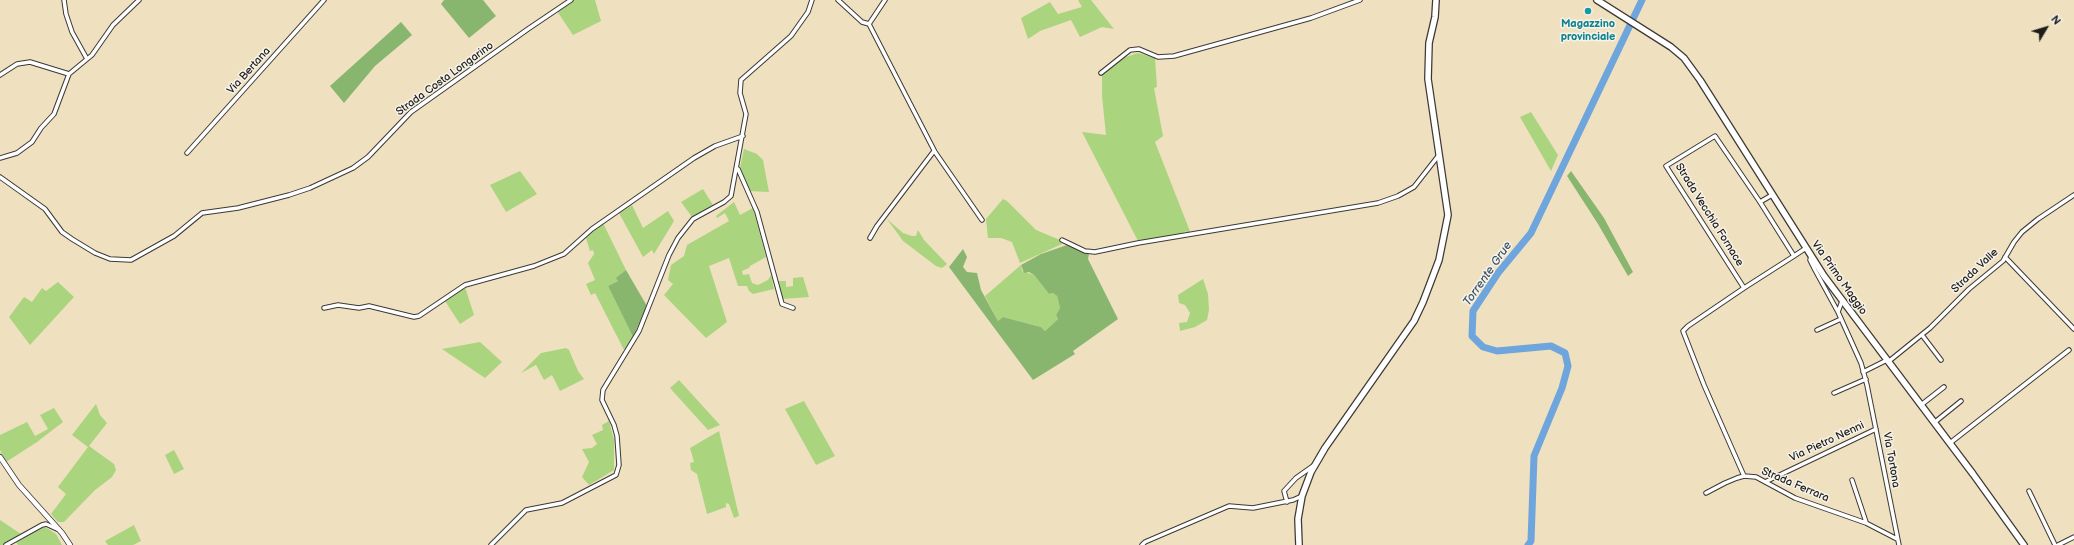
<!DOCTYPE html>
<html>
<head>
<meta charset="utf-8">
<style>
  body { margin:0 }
  #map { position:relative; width:2074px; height:545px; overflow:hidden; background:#efe0c0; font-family:"Balsamiq Sans",sans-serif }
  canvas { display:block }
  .north { position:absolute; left:2026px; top:8px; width:40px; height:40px; -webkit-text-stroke:3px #f7f3e8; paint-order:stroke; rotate:52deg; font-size:11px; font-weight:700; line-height:16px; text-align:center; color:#1c1c1c }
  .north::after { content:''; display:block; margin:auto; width:14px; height:18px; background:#1c1c1c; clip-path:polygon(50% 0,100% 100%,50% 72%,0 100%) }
</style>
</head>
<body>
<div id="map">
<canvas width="2074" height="545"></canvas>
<div class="north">N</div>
</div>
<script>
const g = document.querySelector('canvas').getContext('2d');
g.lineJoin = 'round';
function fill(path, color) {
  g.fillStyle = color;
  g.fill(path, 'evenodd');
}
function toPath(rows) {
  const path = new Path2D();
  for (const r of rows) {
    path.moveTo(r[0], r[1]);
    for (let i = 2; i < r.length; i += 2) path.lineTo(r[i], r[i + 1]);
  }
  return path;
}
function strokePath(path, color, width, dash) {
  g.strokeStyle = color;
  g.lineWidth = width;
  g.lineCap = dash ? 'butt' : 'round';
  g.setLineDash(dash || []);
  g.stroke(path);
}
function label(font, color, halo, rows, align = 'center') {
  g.font = font + ' "Balsamiq Sans",sans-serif';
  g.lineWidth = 3;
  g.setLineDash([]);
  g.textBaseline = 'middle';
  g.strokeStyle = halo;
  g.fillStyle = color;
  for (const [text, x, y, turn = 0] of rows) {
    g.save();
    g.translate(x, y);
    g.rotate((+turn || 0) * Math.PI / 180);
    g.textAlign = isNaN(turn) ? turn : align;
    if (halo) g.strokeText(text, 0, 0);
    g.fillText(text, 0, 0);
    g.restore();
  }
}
const green = toPath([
  [574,0,595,0,601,21,573,35,557,11],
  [1078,0,1091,0,1114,29,1102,27,1080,37,1071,20,1040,31,1028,39,1021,18,1050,2,1058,14,1082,7],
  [1138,53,1155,58,1157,87,1154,88,1163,136,1155,142,1191,234,1188,235,1186,231,1181,234,1138,241,1082,132,1106,135,1102,96,1102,73,1123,58],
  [1531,112,1558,155,1551,171,1520,117],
  [744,149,757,154,763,160,769,192,749,191,740,168],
  [520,171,537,194,506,212,490,185],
  [703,189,713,205,692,217,681,202],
  [1003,199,1007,201,1036,230,1060,240,1062,244,1020,263,1012,242,1001,238,988,238,986,219],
  [734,202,740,215,753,208,766,257,750,266,749,268,742,271,743,275,749,274,752,283,758,285,768,280,771,275,774,289,753,294,749,291,747,286,738,286,729,258,709,266,727,322,706,338,664,295,673,284,668,280,671,265,684,256,687,245,729,221,725,213,717,218,716,216],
  [632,205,643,228,668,211,674,221,654,254,652,250,643,257,619,213],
  [887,219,903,233,912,236,916,236,918,230,924,240,947,264,942,268,936,266,911,247,903,241],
  [603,223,626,270,617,278,618,281,608,286,633,337,624,350,595,293,591,295,586,284,595,280,588,263,594,254,593,250,590,251,586,238],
  [1021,265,1022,271,1034,275,1049,294,1053,293,1057,296,1060,308,1056,315,1058,319,1045,331,1041,327,1003,317,998,321,985,296],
  [803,277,809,297,782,299,777,281,786,281,786,287,793,286,793,278],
  [1203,279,1208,294,1209,310,1207,320,1195,327,1180,331,1179,323,1187,322,1190,313,1185,305,1179,303,1178,295],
  [58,282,74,297,30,345,9,317,24,297,32,302,42,288,46,291],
  [465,287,474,315,460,324,445,301],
  [480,342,502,362,485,378,442,349],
  [566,348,569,350,578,371,584,379,560,391,552,375,544,380,536,365,521,373,541,353],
  [679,380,720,425,708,430,670,388],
  [804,401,835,456,816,465,785,409],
  [96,404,100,415,107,423,89,446,114,464,116,470,112,477,95,490,64,522,58,522,51,514,66,494,58,487,88,447,72,435],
  [54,408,63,422,37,442,6,462,0,450,0,435,27,422,35,436,48,429,40,415],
  [609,421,614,440,614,470,589,485,582,477,589,462,582,449,592,448,597,444,592,435,603,430,602,425],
  [719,431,739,516,734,518,729,504,726,503,726,507,707,514,697,474,691,470,690,463,694,462,690,448],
  [174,450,184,469,174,474,165,455],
  [0,520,21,534,4,545,0,545],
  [134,525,141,541,133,545,108,545,105,541],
  [43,527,45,527,56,534,62,545,18,545,16,542]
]);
const forest = toPath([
  [444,0,483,0,496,16,469,38,441,4],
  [401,22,412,35,375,66,344,103,330,86],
  [1571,171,1604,218,1633,272,1628,276,1598,224,1567,176],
  [1067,245,1089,254,1088,259,1118,319,1073,351,1075,354,1033,380,949,267,963,249,967,257,963,267,967,272,977,273,981,290,998,321,1003,317,1041,327,1045,331,1058,319,1056,315,1060,308,1057,296,1053,293,1049,294,1034,275,1029,272,1024,273,1021,265,1041,254],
  [626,270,647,306,633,337,608,286,618,281,616,278]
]);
const river = toPath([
  [1528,545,1531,541,1534,456,1562,388,1568,366,1565,353,1551,346,1497,351,1483,347,1472,336,1473,311,1498,273,1531,233,1642,0]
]);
const minor = toPath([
  [64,0,66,14,72,32,87,59],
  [838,0,862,22,869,24],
  [885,0,869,24,935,152,982,220],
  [1101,73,1130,50,1139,49,1158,57,1174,56,1311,18,1360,0],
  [0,75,17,64,30,62,69,74],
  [187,153,324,0],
  [0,158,17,153,32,142,41,128,54,114,69,74,92,55,113,25,139,0],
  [738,169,757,212,782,304,793,308],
  [0,177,45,209,62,232,72,239,95,253,110,259,131,260,174,236,202,213,238,208,289,195,310,188,353,168,368,157,411,112,528,29,571,0],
  [1760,202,1794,256,1744,288,1666,166,1715,136,1760,202,1772,195],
  [870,238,877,226,934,151],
  [1062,240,1085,251,1095,252,1138,243,1378,203,1398,196,1414,187,1439,155],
  [1794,256,1806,248],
  [1811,256,1810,260,1815,270,1838,312,1861,363,1867,385,1899,545],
  [2005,257,2074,329],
  [1744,288,1688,326,1683,331,1704,385,1744,476],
  [324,308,338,305,359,308,369,306,414,317,419,316,465,285,534,266,564,254,592,229,694,158,715,146,743,136],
  [1838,312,1842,301],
  [1817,330,1841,319],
  [1922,335,1941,360],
  [1888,362,1930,328,1969,289,2003,261,2014,242,2022,232,2038,219,2074,195],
  [1863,372,1887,360],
  [1834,393,1866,379],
  [1921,405,1944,387],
  [1935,422,1961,401],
  [1950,443,2069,350],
  [1852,480,1866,522],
  [1765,482,1876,429],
  [2029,491,2055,545],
  [1706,493,1725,483,1737,478,1744,476,1756,477,1795,498,1866,523,1897,539],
  [1287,502,1284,491,1296,478,1313,466],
  [6,545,42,525,46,524,57,529],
  [491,545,526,510,562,503,616,475,619,465,617,436,614,425,602,400,603,390,639,331,669,255,678,238,693,219,724,202,731,196,746,114,740,93,741,80,791,36,808,12,812,0],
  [1142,545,1145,542,1229,506,1253,508,1293,500,1302,496],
  [2058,545,2074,537]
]);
const tertiary = toPath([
  [0,457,19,485,62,533,70,545]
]);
const secondary = toPath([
  [1597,0,1671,47,1684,58,1700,80,1824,276,1973,474,2024,545],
  [1299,545,1298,519,1302,496,1311,472,1325,448,1414,321,1423,302,1439,260,1448,215,1428,79,1429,43,1435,17,1436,0]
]);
const markers = [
  [1588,11,4,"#0f9aa8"]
];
const cultureNames = [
  ["Magazzino",1588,24],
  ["provinciale",1588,37]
];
const streetNames = [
  ["Via Bertana",249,71,-48],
  ["Strada Costa Longarino",445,79,-36],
  ["Strada Vecchia Fornace",1709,215,58],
  ["Strada Valle",1975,271,-43],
  ["Via Primo Maggio",1839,278,55],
  ["Via Pietro Nenni",1827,442,-25],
  ["Via Tortona",1891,460,80],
  ["Strada Ferrara",1795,485,23]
];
const waterNames = [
  ["Torrente Grue",1488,274,-55]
];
fill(green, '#abd47f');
fill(forest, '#88b66e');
strokePath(river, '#6ea5dc', 7);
strokePath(minor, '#3c3935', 5.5);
strokePath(tertiary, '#3c3935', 6);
strokePath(secondary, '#3c3935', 8);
strokePath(minor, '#fff', 3.5);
strokePath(tertiary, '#fff', 4.5);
strokePath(secondary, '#fff', 5.5);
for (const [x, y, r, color] of markers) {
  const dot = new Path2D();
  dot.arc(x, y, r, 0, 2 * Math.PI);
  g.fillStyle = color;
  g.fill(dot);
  strokePath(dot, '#f7f3e8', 1.5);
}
label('bold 11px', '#0d838f', '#f7f3e8', cultureNames);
label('11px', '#1c1c1c', '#f7f3e8', streetNames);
label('italic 12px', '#3d5369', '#f7f3e8', waterNames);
</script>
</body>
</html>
